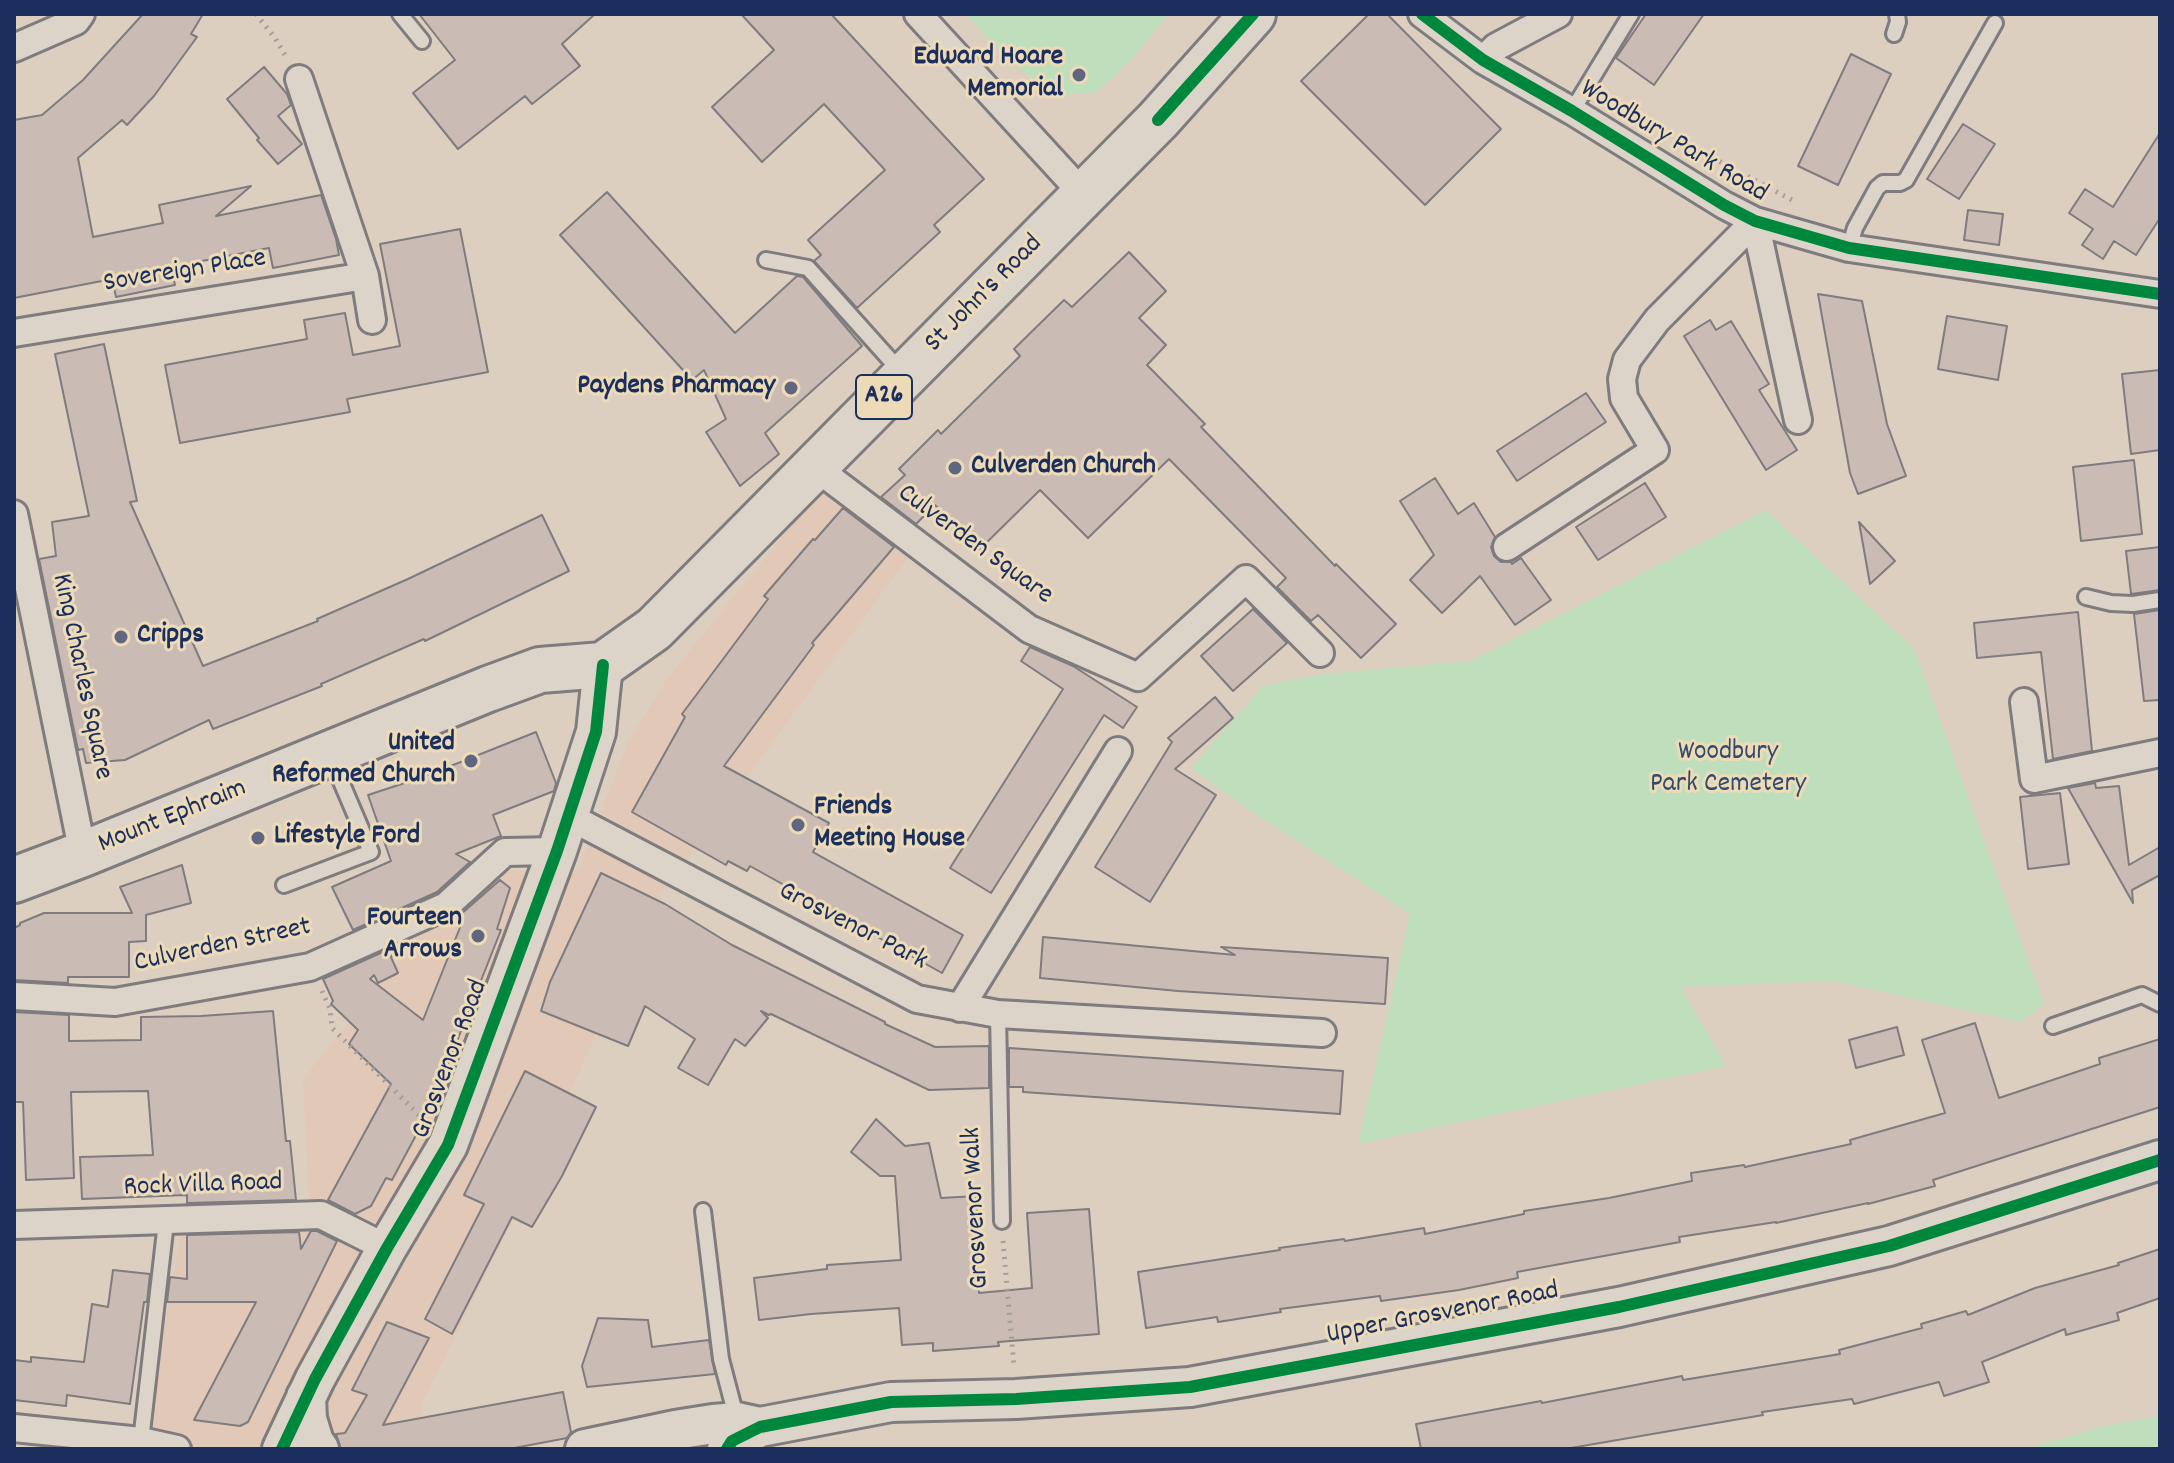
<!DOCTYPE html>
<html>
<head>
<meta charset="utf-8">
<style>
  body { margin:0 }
  #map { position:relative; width:2174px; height:1463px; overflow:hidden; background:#ddcfc0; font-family:Dekko,sans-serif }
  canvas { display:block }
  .frame { position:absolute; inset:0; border:16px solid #1b2f5e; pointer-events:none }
</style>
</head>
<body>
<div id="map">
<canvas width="2174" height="1463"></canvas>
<div class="frame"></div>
</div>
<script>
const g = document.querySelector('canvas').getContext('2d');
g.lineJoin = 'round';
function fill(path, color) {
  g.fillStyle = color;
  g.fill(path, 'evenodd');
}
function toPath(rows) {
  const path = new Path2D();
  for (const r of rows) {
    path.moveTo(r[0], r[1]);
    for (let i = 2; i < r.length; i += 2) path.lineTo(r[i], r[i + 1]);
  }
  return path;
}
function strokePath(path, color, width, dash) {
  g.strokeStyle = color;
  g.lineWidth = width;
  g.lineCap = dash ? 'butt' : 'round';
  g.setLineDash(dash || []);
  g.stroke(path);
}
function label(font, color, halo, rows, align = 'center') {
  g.font = font + ' Dekko,sans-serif';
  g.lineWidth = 6;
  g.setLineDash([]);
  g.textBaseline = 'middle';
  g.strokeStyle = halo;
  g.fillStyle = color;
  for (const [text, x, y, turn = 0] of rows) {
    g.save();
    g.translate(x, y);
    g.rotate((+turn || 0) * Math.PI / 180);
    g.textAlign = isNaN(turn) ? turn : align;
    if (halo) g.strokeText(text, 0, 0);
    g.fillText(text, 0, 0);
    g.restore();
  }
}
const built = toPath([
  [827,482,918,544,654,904,515,1216,422,1402,423,1449,132,1449,151,1405,183,1222,310,1223,303,1079,472,870,578,870,629,740,669,676]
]);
const green = toPath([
  [966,14,1169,14,1129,62,1096,92,1063,95,1039,86,993,44],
  [1766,510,1914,649,2044,1004,2021,1022,1833,981,1681,987,1726,1066,1358,1144,1410,914,1239,803,1191,768,1263,686,1316,675,1471,661],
  [2160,1416,2160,1449,2025,1449,2108,1425]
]);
const building = toPath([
  [143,14,203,14,191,34,197,37,154,96,127,125,122,120,78,158,93,237,163,223,159,205,251,186,216,216,321,195,336,239,339,255,273,268,269,248,171,267,175,285,116,297,112,279,14,298,14,120,42,115,83,80,143,14],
  [419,14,595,14,562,44,580,66,532,104,525,96,458,149,413,93,455,60,419,14],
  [741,14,831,14,984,179,934,225,940,232,857,308,814,261,821,255,808,240,885,170,824,104,762,162,712,107,774,50,741,14],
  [1369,14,1387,14,1501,129,1425,205,1301,81,1369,14],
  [1646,14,1704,14,1654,85,1616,58,1646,14],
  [1851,54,1891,74,1838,185,1798,166,1851,54],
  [264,67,287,94,291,105,278,116,302,144,278,164,257,140,259,138,227,99,264,67],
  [1963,124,1995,144,1959,199,1927,179,1963,124],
  [2160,133,2160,218,2136,255,2114,241,2103,259,2082,245,2093,229,2069,213,2085,189,2113,207,2160,133],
  [607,192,735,333,797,276,803,277,862,346,765,433,779,454,740,486,706,432,726,419,704,370,692,380,560,235,607,192],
  [1968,210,2003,214,1999,245,1964,240,1968,210],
  [460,229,488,372,347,399,350,412,180,443,165,365,307,339,304,320,345,313,353,355,400,346,380,244,460,229],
  [1129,252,1166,291,1139,318,1166,345,1147,365,1205,424,1201,427,1335,566,1336,564,1396,624,1361,658,1318,615,1311,621,1277,587,1286,578,1169,459,1088,538,1040,490,979,550,935,505,916,524,881,497,905,475,899,469,938,430,941,434,1020,356,1014,349,1064,300,1072,307,1129,252],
  [1818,294,1862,301,1887,424,1906,476,1858,494,1850,473,1818,294],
  [1947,316,2007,326,1998,380,1938,369,1947,316],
  [1710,320,1716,330,1731,321,1769,384,1759,390,1797,450,1766,470,1684,336,1710,320],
  [104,344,137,501,130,502,203,666,318,621,317,619,408,579,542,515,569,571,425,641,424,639,321,684,322,686,213,729,209,720,125,760,86,763,83,749,78,750,39,559,56,556,52,522,89,516,55,354,104,344],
  [2160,370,2160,450,2131,454,2122,374,2160,370],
  [1586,393,1606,422,1517,481,1497,451,1586,393],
  [2134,460,2142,534,2081,541,2073,467,2134,460],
  [1435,478,1458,514,1474,503,1495,537,1491,547,1494,556,1501,562,1511,562,1512,564,1521,558,1551,600,1515,625,1480,576,1442,613,1410,580,1434,555,1400,501,1435,478],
  [1645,483,1666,517,1598,560,1576,527,1645,483],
  [843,508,894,547,812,643,814,645,724,766,829,823,813,852,963,935,942,973,750,866,747,871,728,861,726,865,632,812,685,717,682,714,768,599,764,596,813,539,815,540,843,508],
  [1859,522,1895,561,1870,584,1859,522],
  [2160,547,2160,590,2131,594,2126,551,2160,547],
  [1253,609,1287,643,1233,691,1201,656,1253,609],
  [2160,610,2160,700,2144,701,2134,614,2160,610],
  [2078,612,2092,751,2053,759,2041,652,1977,658,1974,623,2078,612],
  [1030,647,1073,666,1137,707,1123,728,1104,715,991,893,950,868,1063,689,1021,661,1030,647],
  [1215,697,1233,718,1175,769,1216,795,1150,902,1095,867,1172,742,1168,738,1215,697],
  [536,732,556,783,554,791,493,815,501,836,456,854,470,862,437,892,353,930,332,887,391,861,368,795,423,777,536,732],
  [2095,783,2096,788,2119,786,2129,865,2160,847,2160,875,2132,890,2133,903,2068,788,2095,783],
  [2060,793,2069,864,2028,869,2020,797,2060,793],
  [182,865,191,903,146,915,146,941,129,942,129,977,68,977,68,983,14,980,14,928,20,925,20,923,44,913,132,913,120,887,182,865],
  [601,873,665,904,732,945,885,1022,885,1024,935,1047,989,1046,989,1088,929,1090,771,1014,769,1015,761,1011,768,1018,745,1046,735,1039,708,1085,678,1068,695,1039,645,1006,628,1046,541,1011,550,982,601,873],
  [500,880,510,888,497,929,501,930,440,1084,421,1126,392,1180,386,1178,371,1206,355,1214,328,1200,391,1084,349,1044,358,1030,331,1004,333,1001,323,979,405,942,391,957,398,973,378,983,374,975,370,979,423,1020,463,920,460,915,500,880],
  [1043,937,1235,955,1221,947,1388,958,1385,1004,1178,991,1040,978,1043,937],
  [273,1011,286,1141,290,1141,296,1200,187,1203,187,1195,82,1199,80,1157,153,1155,148,1091,71,1092,74,1178,26,1180,23,1102,14,1102,14,1012,69,1015,69,1041,141,1040,141,1017,201,1016,273,1011],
  [1975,1023,1999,1098,2100,1064,2099,1058,2160,1039,2160,1107,1933,1180,1935,1186,1868,1204,1868,1203,1776,1223,1776,1222,1679,1237,1680,1242,1517,1272,1518,1278,1459,1290,1381,1301,1380,1296,1280,1309,1281,1312,1218,1322,1217,1317,1146,1328,1138,1272,1280,1250,1279,1248,1344,1239,1345,1241,1424,1228,1425,1234,1524,1214,1524,1211,1609,1198,1692,1181,1691,1173,1744,1165,1745,1167,1851,1144,1850,1140,1945,1113,1922,1040,1975,1023],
  [1897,1027,1904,1055,1856,1068,1849,1040,1897,1027],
  [1009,1048,1343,1071,1340,1114,1023,1092,1023,1087,1009,1087,1009,1048],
  [525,1071,596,1107,562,1176,532,1227,512,1217,452,1334,425,1319,484,1204,464,1195,525,1071],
  [876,1119,905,1146,929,1143,941,1198,976,1196,978,1232,975,1233,979,1293,1032,1288,1027,1213,1089,1209,1099,1334,998,1342,999,1346,933,1351,933,1343,902,1345,899,1308,811,1314,759,1320,754,1278,827,1269,827,1265,901,1260,895,1176,880,1176,851,1152,876,1119],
  [311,1231,317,1231,337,1241,248,1422,240,1426,194,1420,256,1302,167,1302,170,1277,187,1279,187,1235,299,1232,301,1249,311,1231],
  [2160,1249,2160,1298,2117,1313,2119,1320,2066,1335,2065,1329,1982,1362,1989,1382,1944,1396,1939,1382,1854,1404,1852,1399,1762,1412,1763,1415,1565,1449,1421,1449,1416,1424,1541,1401,1542,1403,1682,1376,1683,1380,1840,1354,1839,1350,1922,1328,1921,1324,1966,1311,1968,1315,2035,1288,2119,1265,2118,1263,2160,1249],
  [113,1270,150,1274,147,1302,144,1302,130,1404,67,1395,66,1406,14,1400,14,1360,31,1362,31,1357,84,1362,92,1304,108,1307,113,1270],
  [598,1318,648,1320,652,1347,709,1340,715,1374,587,1387,582,1366,598,1318],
  [387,1322,429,1338,383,1425,563,1392,571,1432,567,1438,509,1449,341,1449,336,1434,345,1433,367,1395,352,1390,387,1322]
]);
const path = toPath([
  [256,14,275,38,285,55],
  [1670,135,1792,200],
  [322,991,330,1009,332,1028,422,1118],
  [1003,1241,1014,1367]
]);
const lane = toPath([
  [400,14,422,41],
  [1894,34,1898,22,1897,14],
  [1572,111,1631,14],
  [1849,248,1855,228,1877,188,1883,183,1900,183,1906,180,1995,23],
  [766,260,808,268,902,373],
  [2086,597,2111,603,2133,604,2160,600],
  [284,885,371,852,331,758],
  [998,1014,1002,1221],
  [2053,1026,2142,995,2160,1004],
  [703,1211,721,1359,737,1420],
  [141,1441,166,1222]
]);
const street = toPath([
  [918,14,1084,195],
  [1422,14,1483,60,1572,111,1724,205,1755,221,1849,248,2160,294],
  [14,48,76,21,81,14],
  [1483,60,1496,47,1558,14],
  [1755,221,1798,420],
  [365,276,372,320],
  [14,333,365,276,299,79],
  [815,467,1029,629,1138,677,1246,579,1320,653],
  [14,514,83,854],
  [1507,547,1655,450,1624,398,1622,379,1627,360,1657,320,1755,221],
  [2024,702,2034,779,2160,753],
  [568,816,917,999,998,1014,1322,1033],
  [14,996,115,1002,310,967,446,906,505,852,557,851],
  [960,1008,1118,751],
  [14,1225,321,1215,387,1248],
  [14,1428,141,1441,177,1449]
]);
const secondary = toPath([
  [306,1397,307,1419,314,1442,319,1449],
  [282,1449,315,1379,387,1248,448,1145,557,851,596,732,603,665],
  [585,1449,675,1430,713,1424,737,1422,760,1427],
  [727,1449,732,1441,760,1427,891,1402,1016,1399,1190,1387,1619,1307,1889,1246,2160,1160]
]);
const highway = toPath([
  [14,880,83,854,488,689,540,670,603,665,654,629,1158,120,1253,14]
]);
const cycleway = toPath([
  [1422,14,1483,60,1572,111,1724,205,1755,221,1849,248,2160,294],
  [1158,120,1253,14],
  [282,1449,315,1379,387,1248,448,1145,557,851,596,732,603,665],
  [727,1449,732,1441,760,1427,891,1402,1016,1399,1190,1387,1619,1307,1889,1246,2160,1160]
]);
const markers = [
  [1079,75,8,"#5f6780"],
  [791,388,8,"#5f6780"],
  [955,468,8,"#5f6780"],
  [121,637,8,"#5f6780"],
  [471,761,8,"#5f6780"],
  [798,825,8,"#5f6780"],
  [258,838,8,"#5f6780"],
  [478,936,8,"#5f6780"]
];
const shields = [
  [884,397,56]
];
const shieldNames = [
  ["A26",884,397]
];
const poiNames = [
  ["Edward Hoare",1063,59],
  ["Memorial",1063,91],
  ["Paydens Pharmacy",775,388],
  ["Culverden Church",971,468,"left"],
  ["Cripps",137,637,"left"],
  ["United",455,745],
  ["Reformed Church",455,777],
  ["Friends",814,809,"left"],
  ["Meeting House",814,841,"left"],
  ["Lifestyle Ford",274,838,"left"],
  ["Fourteen",462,920],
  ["Arrows",462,952]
];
const streetNames = [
  ["Woodbury Park Road",1673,143,31],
  ["Sovereign Place",185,273,-9],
  ["St John's Road",985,295,-45],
  ["Culverden Square",974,546,36],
  ["King Charles Square",80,677,78],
  ["Mount Ephraim",173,818,-22],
  ["Grosvenor Park",852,928,27],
  ["Culverden Street",223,947,-12],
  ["Grosvenor Road",452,1060,-69],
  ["Rock Villa Road",203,1187,-2],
  ["Grosvenor Walk",978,1208,-93],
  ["Upper Grosvenor Road",1443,1315,-11]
];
const parkNames = [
  ["Woodbury",1728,754],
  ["Park Cemetery",1728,786]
];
fill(built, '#e2c8b6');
fill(green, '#bfdfbc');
fill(building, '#cbbbb5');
strokePath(building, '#7e7c7e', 2);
strokePath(lane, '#7e7c7e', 20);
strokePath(street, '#7e7c7e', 32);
strokePath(secondary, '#7e7c7e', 44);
strokePath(highway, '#7e7c7e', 50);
strokePath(path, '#a29f9c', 5, [2, 6]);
strokePath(lane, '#dcd4c8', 14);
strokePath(street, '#dcd4c8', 26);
strokePath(secondary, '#dcd4c8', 38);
strokePath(highway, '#dcd4c8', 44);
strokePath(cycleway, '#00873e', 12);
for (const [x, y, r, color] of markers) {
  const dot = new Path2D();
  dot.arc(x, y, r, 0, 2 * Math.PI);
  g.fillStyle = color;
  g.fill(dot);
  strokePath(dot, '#eddbb8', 3);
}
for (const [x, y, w] of shields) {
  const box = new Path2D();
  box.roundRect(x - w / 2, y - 22, w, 44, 6);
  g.fillStyle = '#eddbb8';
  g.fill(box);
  strokePath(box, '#1b2f5e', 2);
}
label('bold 26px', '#1b2f5e', null, shieldNames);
label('bold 28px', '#1b2f5e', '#eddbb8', poiNames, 'right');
label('28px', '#1b2f5e', '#eddbb8', streetNames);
label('28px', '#304b6c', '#eddbb8', parkNames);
</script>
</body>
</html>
